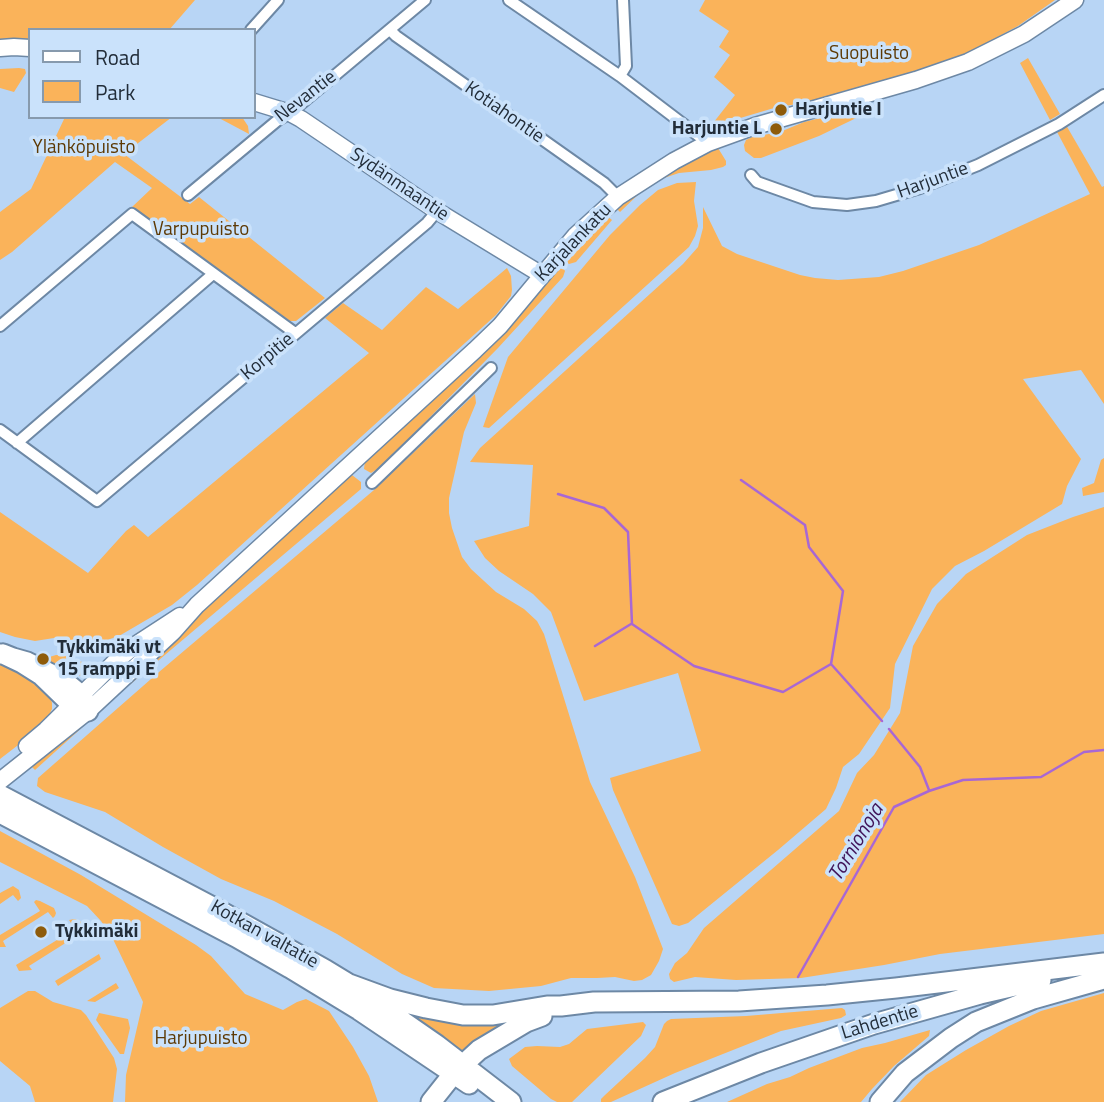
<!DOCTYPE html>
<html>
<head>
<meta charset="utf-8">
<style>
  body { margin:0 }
  #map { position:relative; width:1104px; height:1102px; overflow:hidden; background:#b8d5f5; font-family:"Titillium Web",sans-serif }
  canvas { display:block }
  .legend { position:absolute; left:28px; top:28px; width:228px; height:91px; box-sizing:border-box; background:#cae2fb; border:2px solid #879aad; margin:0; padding:9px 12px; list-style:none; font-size:21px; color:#222d39 }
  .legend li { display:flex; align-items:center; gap:14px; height:35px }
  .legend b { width:35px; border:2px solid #879aad }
</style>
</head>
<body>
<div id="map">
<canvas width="1104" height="1102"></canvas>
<ul class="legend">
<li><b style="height:9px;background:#fff"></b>Road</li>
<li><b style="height:19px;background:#fab35a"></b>Park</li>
</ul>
</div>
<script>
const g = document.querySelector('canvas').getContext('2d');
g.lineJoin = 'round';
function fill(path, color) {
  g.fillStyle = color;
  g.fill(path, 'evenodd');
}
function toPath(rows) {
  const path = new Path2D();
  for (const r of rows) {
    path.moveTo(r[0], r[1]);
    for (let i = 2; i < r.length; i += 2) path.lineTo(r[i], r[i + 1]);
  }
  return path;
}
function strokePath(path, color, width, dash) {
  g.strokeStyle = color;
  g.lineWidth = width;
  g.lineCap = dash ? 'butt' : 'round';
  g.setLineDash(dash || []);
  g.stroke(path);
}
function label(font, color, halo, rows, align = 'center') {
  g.font = font + ' "Titillium Web",sans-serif';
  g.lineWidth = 7;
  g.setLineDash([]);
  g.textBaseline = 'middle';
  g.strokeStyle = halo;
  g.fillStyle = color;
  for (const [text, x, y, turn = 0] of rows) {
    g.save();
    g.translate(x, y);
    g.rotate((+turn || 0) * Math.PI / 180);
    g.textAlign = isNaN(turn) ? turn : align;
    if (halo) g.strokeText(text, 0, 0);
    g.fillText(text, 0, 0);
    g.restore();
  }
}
const green = toPath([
  [0,0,195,0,169,30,30,30,30,42,0,42],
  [705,0,1055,0,1018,26,966,54,920,70,855,88,808,102,774,108,710,127,735,95,714,77,730,55,719,47,729,31,699,11],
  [1028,58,1060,114,1050,120,1020,63],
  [19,68,25,69,26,73,14,92,0,88,0,69],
  [873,105,877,105,877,108,819,136,761,158,754,158,745,151,744,145,746,140,752,137,780,132,804,122],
  [65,117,172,117,124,154,190,204,199,197,325,298,296,321,290,321,132,207,152,188,115,162,12,252,0,260,0,212,31,189],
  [217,117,242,117,248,126,249,134],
  [1066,125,1102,187,1104,186,1104,404,1081,370,1023,379,1081,459,1067,486,1062,504,984,551,955,566,932,589,895,664,890,708,859,754,843,767,836,788,826,809,778,850,688,923,679,926,672,924,613,790,610,778,701,751,678,673,584,701,551,612,533,594,499,571,485,558,474,541,529,526,533,465,470,462,480,448,683,264,698,247,703,228,703,207,722,246,737,254,800,275,815,278,838,280,879,277,903,271,979,245,1090,194,1056,130],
  [718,148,726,161,726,165,723,167,711,170,679,173,661,179,644,189,620,212,616,208,631,196,680,166],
  [696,182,694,201,698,226,695,236,689,247,489,428,483,427,508,357,610,235,640,205,658,190,677,183],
  [607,216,612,220,576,262,569,264,564,260],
  [561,264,565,271,563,277,498,348,381,467,371,473,364,469,365,461],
  [507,268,511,276,512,290,511,296,496,315,197,585,172,605,119,636,104,641,85,643,54,638,35,641,15,637,0,632,0,512,88,573,126,531,134,525,148,537,369,353,325,318,343,303,382,330,426,287,458,309],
  [475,394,476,403,464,432,449,498,449,513,452,528,462,557,471,569,496,592,524,609,537,621,544,634,590,782,635,877,663,949,659,961,651,975,642,980,634,981,615,977,597,978,571,978,541,986,489,991,434,988,402,974,337,934,274,901,221,879,163,847,105,812,45,792,37,786,38,778,159,672,374,490],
  [1104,458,1104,492,1083,496,1082,488,1094,483,1101,460],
  [352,475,361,482,361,489,120,693,117,690,346,477],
  [1104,507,1104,934,940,954,884,965,801,978,736,980,695,977,674,982,670,979,669,974,675,963,687,953,704,928,839,811,857,773,874,755,900,713,913,646,937,604,966,574,1027,535,1073,517],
  [56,655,63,655,82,662,90,670,91,673,83,676,65,674,46,658],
  [0,664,20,671,35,681,50,696,52,703,52,709,49,715,26,739,0,759],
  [104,702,107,705,35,770,31,766],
  [0,831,81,875,196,945,211,956,245,994,283,1010,297,1002,306,999,329,1011,353,1047,369,1076,378,1102,125,1102,126,1075,143,1002,136,987,112,937,101,921,87,906,0,862],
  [13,886,19,890,21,898,18,901,13,895,0,904,0,893],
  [36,900,40,901,54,908,56,913,55,916,53,918,48,912,3,941,6,947,0,947,0,935,40,911,34,902],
  [75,919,90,926,91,930,90,934,87,936,83,932,29,966,32,970,19,971,16,965,75,929,69,920],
  [99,954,101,959,58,986,55,981],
  [116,983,119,988,95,1002,87,1001],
  [28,991,35,991,53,1002,81,1010,86,1015,114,1058,117,1069,113,1102,35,1102,30,1086,0,1061,0,1008],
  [1104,993,1104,1102,900,1102,926,1075,966,1050,1009,1026,1041,1011],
  [394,1005,513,1021,462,1052],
  [842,1008,845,1010,846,1015,841,1018,781,1031,675,1073,611,1102,601,1102,601,1099,605,1095,645,1058,655,1047,664,1024,667,1021,671,1019,746,1016],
  [99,1013,128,1019,130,1028,124,1054,120,1054,96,1020],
  [643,1022,646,1025,641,1036,572,1102,557,1102,551,1099,512,1066,509,1059,525,1047,537,1046,560,1047,569,1044,587,1029],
  [930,1030,929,1036,894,1066,872,1089,861,1102,727,1102,767,1084,790,1077,809,1068,862,1048,885,1043]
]);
const stream = toPath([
  [741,480,805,525,809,547,843,591,831,664,882,721],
  [558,494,604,508,628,532,632,624,694,666,783,692,831,664],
  [595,646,631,624],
  [889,729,920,767,929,790],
  [798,977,894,807,929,791,963,780,1041,777,1084,752,1104,750]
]);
const street = toPath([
  [509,0,620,76,708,143],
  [251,30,278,0],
  [390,30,396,36,604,183,618,197],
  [620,76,626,66,623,0],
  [751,175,757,182,813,202,847,205,876,201,920,188,978,165,1059,124,1104,95],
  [188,195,278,120,290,113,425,0],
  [0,326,132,214,295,333],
  [0,430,97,501,427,223,437,211],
  [17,443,213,274],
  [372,483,491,368]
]);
const secondary = toPath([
  [0,48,14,47,30,48],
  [254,102,290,113,301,119,437,211,542,275],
  [27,746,46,730,116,661,137,644,180,616],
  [0,781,88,711,173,632,197,605,475,350,500,326,575,236,618,197,674,161,708,143,755,126,916,80,968,62,1024,34,1075,0]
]);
const highway = toPath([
  [0,654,3,654,13,658,27,662,63,680,81,695,84,700,88,711,82,711,74,707,41,675,22,663,3,654],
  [0,795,222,912,326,970,349,984,437,1045,511,1102],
  [0,813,236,937,290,968,359,1010,469,1084],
  [349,984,390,999,426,1008,463,1015,493,1015,547,1006,561,1006,594,1002,739,1001,827,995,896,988,1104,963],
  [431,1102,454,1073,479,1050,526,1022,542,1016],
  [663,1102,761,1063,874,1024,980,994,1041,980],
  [880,1102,905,1073,951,1038,976,1022,1033,999,1104,979]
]);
const markers = [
  [781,110,7,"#8e5b0a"],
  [776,129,7,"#8e5b0a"],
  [43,659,7,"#8e5b0a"],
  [41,932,7,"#8e5b0a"]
];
const parkNames = [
  ["Suopuisto",869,54],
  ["Ylänköpuisto",84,148],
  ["Varpupuisto",201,230],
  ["Harjupuisto",201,1039]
];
const streetNames = [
  ["Nevantie",306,97,-38],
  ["Kotiahontie",504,113,35],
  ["Harjuntie",933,181,-20],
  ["Sydänmaantie",399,185,34],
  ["Karjalankatu",574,243,-46],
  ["Korpitie",268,357,-40],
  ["Kotkan valtatie",264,935,29],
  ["Lahdentie",880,1023,-17]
];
const poiNames = [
  ["Harjuntie I",795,110],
  ["Harjuntie L",762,129,"right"],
  ["Tykkimäki vt",57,648],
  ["15 ramppi E",57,670],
  ["Tykkimäki",55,932]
];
const waterNames = [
  ["Tornionoja",857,843,-59]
];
fill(green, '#fab35a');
strokePath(stream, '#a867d4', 2.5);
strokePath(street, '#6d88a5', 14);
strokePath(secondary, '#6d88a5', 19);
strokePath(highway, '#6d88a5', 23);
strokePath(street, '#fff', 10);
strokePath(secondary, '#fff', 16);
strokePath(highway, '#fff', 19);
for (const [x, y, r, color] of markers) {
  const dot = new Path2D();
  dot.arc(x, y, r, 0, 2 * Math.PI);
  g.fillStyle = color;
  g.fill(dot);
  strokePath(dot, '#cae2fb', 2.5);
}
label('19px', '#5d3904', '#cae2fb', parkNames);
label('19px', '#222d39', '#cae2fb', streetNames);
label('bold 19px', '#222d39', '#cae2fb', poiNames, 'left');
label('italic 21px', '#41155a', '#cae2fb', waterNames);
</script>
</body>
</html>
